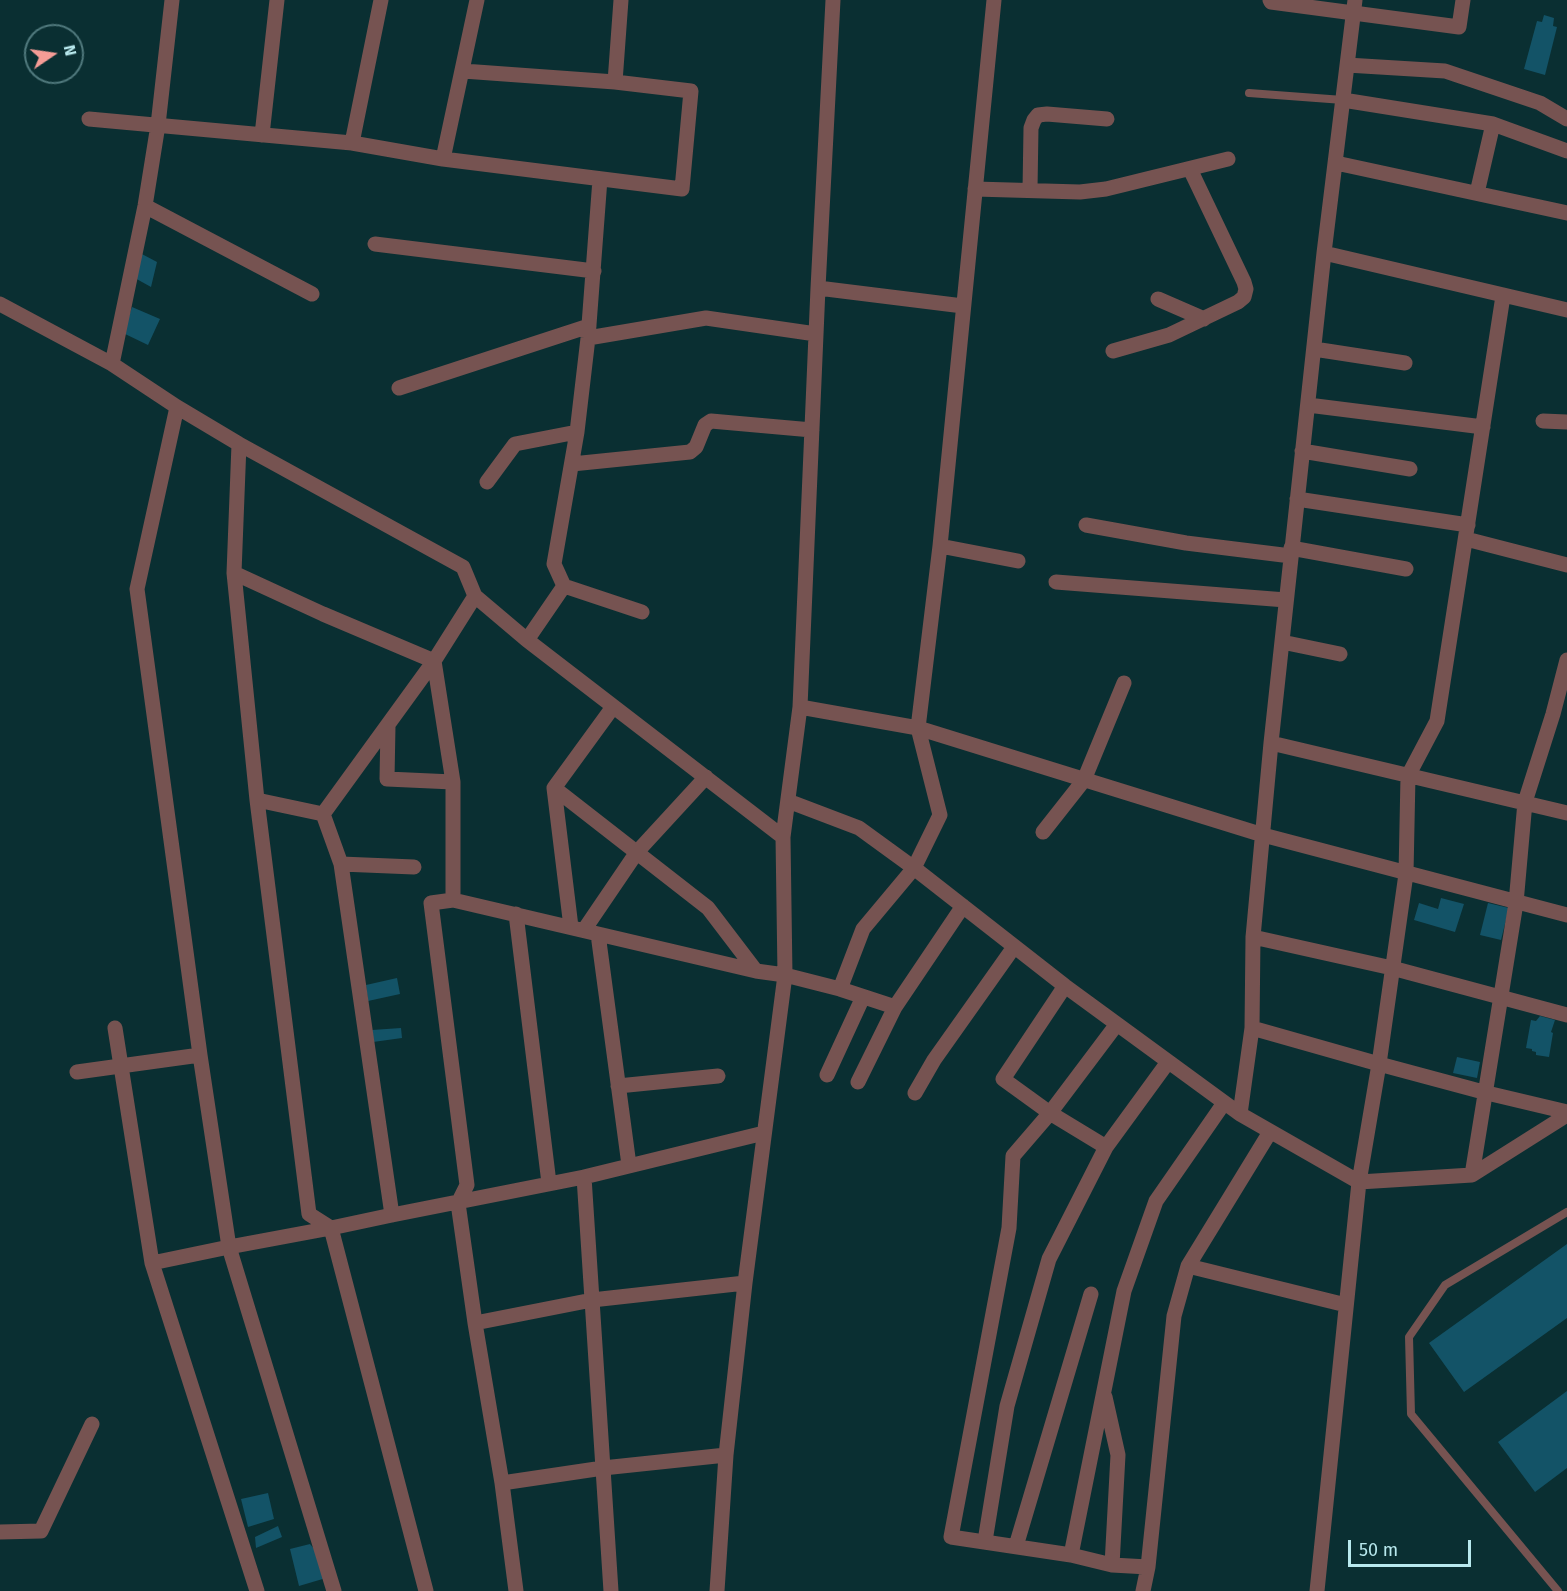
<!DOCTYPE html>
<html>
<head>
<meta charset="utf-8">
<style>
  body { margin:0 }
  #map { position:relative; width:1567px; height:1591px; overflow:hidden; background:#0a2f32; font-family:"Fira Sans",sans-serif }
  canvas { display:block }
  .north { position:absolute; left:24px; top:24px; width:60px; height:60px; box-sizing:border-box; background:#0a2f32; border:2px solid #50797d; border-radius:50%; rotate:77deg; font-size:16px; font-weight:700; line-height:24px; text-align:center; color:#b8e9ee }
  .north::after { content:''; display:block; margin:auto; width:21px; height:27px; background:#f59c96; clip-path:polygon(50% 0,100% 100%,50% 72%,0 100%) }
  .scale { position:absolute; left:1348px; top:1540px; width:123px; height:27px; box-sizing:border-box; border:3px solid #b8e9ee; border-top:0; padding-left:8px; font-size:18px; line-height:21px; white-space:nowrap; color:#b8e9ee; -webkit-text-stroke:4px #0a2f32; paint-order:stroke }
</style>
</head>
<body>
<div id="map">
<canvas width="1567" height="1591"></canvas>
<div class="north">N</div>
<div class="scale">50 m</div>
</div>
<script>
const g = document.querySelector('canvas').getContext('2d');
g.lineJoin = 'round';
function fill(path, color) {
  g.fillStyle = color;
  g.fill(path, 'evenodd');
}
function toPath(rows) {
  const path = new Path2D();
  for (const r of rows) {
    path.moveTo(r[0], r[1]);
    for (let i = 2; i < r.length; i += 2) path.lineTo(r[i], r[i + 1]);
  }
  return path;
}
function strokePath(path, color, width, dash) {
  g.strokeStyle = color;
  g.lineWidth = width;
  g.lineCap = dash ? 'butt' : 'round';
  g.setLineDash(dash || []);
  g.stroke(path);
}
const building = toPath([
  [1544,15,1554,18,1553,26,1557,27,1545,75,1524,69,1537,21,1542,22],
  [140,253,157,262,151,287,133,277],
  [132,307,160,319,148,345,123,333],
  [1441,898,1464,904,1455,932,1414,920,1419,903,1438,909],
  [1488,903,1509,908,1501,940,1480,935],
  [397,978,400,994,368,1001,366,985],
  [1540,1016,1555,1020,1551,1032,1553,1033,1549,1057,1536,1055,1536,1052,1532,1051,1532,1049,1526,1048,1531,1020,1536,1021],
  [401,1028,402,1038,373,1042,372,1030],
  [1457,1057,1480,1062,1477,1078,1453,1073],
  [1567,1244,1567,1318,1464,1392,1429,1343],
  [1567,1391,1567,1468,1535,1492,1498,1442],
  [268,1493,274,1519,248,1527,241,1499],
  [278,1526,282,1537,256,1548,255,1537],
  [310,1544,320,1556,326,1578,299,1586,290,1549]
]);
const lane = toPath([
  [1249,93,1343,100],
  [1558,1591,1411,1414,1409,1337,1445,1285,1567,1212]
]);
const street = toPath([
  [1270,0,1271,2,1459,27,1463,0],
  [1347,65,1445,71,1540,103,1567,119],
  [615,82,621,0],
  [1343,100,1493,124,1567,151],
  [89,119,352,143,443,159,682,189,691,91,615,82,463,71],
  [262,135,277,0],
  [352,143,381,0],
  [443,159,477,0],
  [1336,163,1567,213],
  [975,189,1080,192,1106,189,1228,159],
  [1030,190,1031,128,1034,120,1038,115,1047,114,1107,119],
  [1477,193,1493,124],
  [145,206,312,294],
  [375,244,594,271],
  [1324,253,1567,310],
  [818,288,963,306],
  [1158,299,1204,319],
  [0,304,112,364,177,407,239,444,463,567,475,596,527,640,783,837],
  [588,338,706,318,816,334],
  [1314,349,1405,363],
  [1113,351,1169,335,1238,302,1244,297,1246,289,1244,282,1190,169],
  [112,364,145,206,158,125,172,0],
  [399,388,589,326],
  [1308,405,1483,427],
  [177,407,137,589,200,1055,229,1247,334,1591],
  [1543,421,1567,422],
  [239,444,234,573,257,800,309,1214,331,1228,426,1591],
  [1302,451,1410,469],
  [572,464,690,452,696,447,705,425,711,421,812,430],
  [487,482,515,444,577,432],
  [1297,499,1468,525],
  [1086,525,1186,543,1291,556],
  [1466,539,1567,565],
  [940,546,1018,561],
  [1291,548,1406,569],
  [234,573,323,614,434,661,453,782,453,900,756,971,785,975,840,989,895,1007],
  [1056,582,1286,600],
  [564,586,554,564,577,432,588,338,600,179],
  [527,640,564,586,642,612],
  [1282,642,1340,654],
  [613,707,554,788,708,908,756,971],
  [800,707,918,728,1263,835,1567,915],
  [388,726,387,779,453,782],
  [1271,743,1567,813],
  [554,788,571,927],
  [257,800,323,814],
  [788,801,859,828,914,868,1065,986,1240,1114,1359,1182,1472,1175,1567,1115],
  [1043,832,1084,780,1124,683],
  [341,864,414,867],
  [453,900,431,903,467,1185,458,1203,475,1323,502,1483,516,1591],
  [516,914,549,1183],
  [584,930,637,852,706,777],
  [598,934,629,1165],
  [1253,937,1392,968,1567,1015],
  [1065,986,1003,1079,1050,1113,1106,1147],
  [840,989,863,929,914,868,940,815,918,728,940,546,994,0],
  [1117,1024,1050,1113,1013,1156,1009,1228,951,1537,1071,1555,1112,1565,1148,1567],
  [115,1028,152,1263,257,1591],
  [1252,1028,1379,1064,1487,1093,1567,1112],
  [77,1072,200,1055],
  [827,1075,863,997],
  [858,1082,895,1007,963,906],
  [618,1086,718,1076],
  [915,1093,934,1060,1014,947],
  [1240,1114,1252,1028,1253,937,1271,743,1324,253,1355,0],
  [1472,1175,1516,903,1525,802,1553,714,1567,660],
  [584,1177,764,1133],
  [392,1215,341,864,323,814,434,661,475,596],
  [152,1263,229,1247,331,1228,392,1215,584,1177,611,1591],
  [1188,1266,1346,1305],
  [475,1323,592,1300,745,1283],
  [1105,1397,1118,1455,1112,1565],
  [502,1483,603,1468,726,1455],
  [0,1532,41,1531,92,1424],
  [985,1541,1007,1406,1049,1259,1106,1147,1168,1062],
  [1016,1546,1091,1294],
  [1071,1555,1124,1291,1156,1201,1224,1103],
  [717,1591,726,1455,745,1283,785,975,783,837,800,707,818,288,833,0],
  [1143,1591,1148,1567,1174,1316,1188,1266,1270,1132],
  [1317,1591,1359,1182,1379,1064,1406,874,1408,776,1437,721,1503,296]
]);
fill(building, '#135367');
strokePath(lane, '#765351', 8);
strokePath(street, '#765351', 15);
</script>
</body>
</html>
